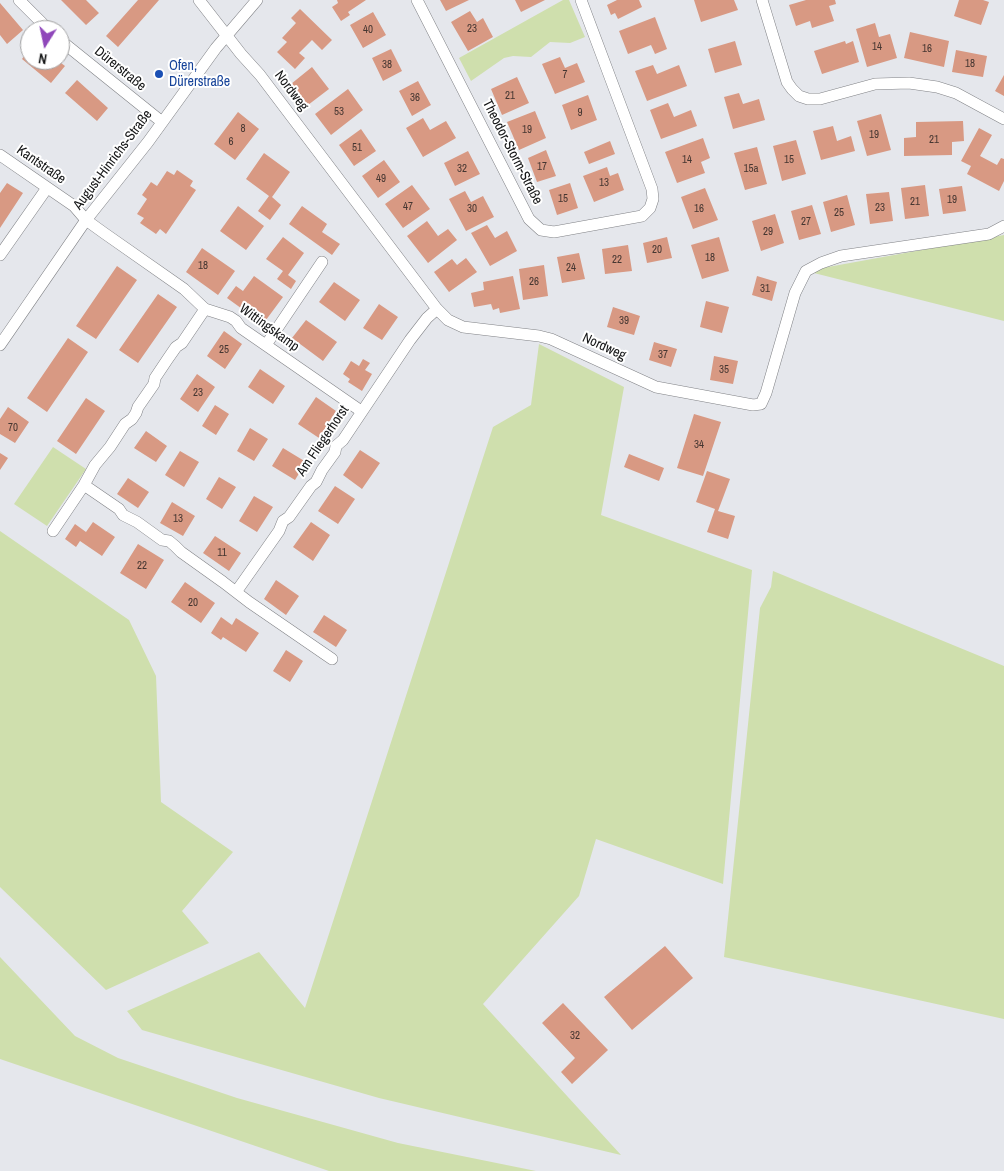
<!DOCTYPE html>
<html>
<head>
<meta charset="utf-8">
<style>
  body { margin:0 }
  #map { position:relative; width:1004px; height:1171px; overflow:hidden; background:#e5e7ec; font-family:"Archivo Narrow",sans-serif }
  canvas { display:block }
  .north { position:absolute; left:20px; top:20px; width:50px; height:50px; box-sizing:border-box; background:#fff; border:1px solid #a1a1a2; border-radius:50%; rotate:190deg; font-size:14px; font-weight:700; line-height:20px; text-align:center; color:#141516 }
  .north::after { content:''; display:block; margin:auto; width:18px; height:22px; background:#8f47ba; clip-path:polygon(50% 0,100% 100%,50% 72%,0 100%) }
</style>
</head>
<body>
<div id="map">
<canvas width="1004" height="1171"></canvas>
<div class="north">N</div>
</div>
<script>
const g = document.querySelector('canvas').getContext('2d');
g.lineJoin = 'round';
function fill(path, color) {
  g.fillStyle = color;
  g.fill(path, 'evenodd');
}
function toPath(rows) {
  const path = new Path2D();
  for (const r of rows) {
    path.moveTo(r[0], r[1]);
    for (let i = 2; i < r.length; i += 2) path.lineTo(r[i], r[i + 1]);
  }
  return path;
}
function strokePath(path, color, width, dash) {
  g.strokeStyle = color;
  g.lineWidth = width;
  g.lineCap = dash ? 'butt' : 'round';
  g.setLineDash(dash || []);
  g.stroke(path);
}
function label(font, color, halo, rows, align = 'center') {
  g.font = font + ' "Archivo Narrow",sans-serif';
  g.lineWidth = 4;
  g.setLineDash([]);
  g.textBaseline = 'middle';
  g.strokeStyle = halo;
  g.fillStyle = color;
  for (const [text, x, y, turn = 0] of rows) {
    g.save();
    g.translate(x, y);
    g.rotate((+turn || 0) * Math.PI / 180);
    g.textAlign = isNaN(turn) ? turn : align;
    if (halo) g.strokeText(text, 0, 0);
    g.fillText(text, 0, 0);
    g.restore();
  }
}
const green = toPath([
  [563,0,569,0,585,37,570,43,550,42,531,57,513,56,504,58,471,81,459,58],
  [1004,235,1004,321,806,271],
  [539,344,624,387,601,515,752,570,723,884,596,839,579,896,483,1004,621,1155,379,1098,142,1030,127,1011,259,952,305,1008,493,427,531,405],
  [53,447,86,469,47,526,14,504],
  [0,531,129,620,156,676,161,802,233,852,182,911,209,943,106,990,0,887],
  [773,571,1004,666,1004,1019,724,957,760,608,771,587],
  [0,957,75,1036,118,1058,237,1098,398,1143,536,1171,329,1171,0,1059]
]);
const building = toPath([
  [61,0,86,0,99,13,86,25],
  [138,0,159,0,118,47,106,36],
  [337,0,366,0,348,12,350,15,341,21,332,7,338,3],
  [440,0,469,0,446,11],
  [515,0,545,0,521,12],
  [617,0,639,0,642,7,618,19,615,13,611,15,607,5],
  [694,0,734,0,738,10,701,22],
  [806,0,835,0,836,4,829,6,834,21,812,28,810,21,796,26,789,5],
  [959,0,983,0,989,2,981,25,954,16],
  [0,3,23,30,7,44,0,35],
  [300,9,332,40,322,50,312,40,299,53,305,58,295,69,277,52,287,42,282,38,296,23,291,18],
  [470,11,477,22,483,18,493,37,468,51,451,22],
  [373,12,386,35,363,48,350,25],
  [655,17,667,49,655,54,651,45,628,54,619,31],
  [875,23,879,37,890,34,897,58,867,67,856,29],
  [910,32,949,41,944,67,904,58],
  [735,41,742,65,715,73,708,49],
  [845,41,846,44,853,41,859,62,822,74,814,51],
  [30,48,30,60,57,60,65,66,51,83,22,59],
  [391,49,402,71,383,81,372,58],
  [956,50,987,56,983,77,952,72],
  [560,57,565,68,577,63,585,82,555,94,542,64],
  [653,65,657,74,679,65,687,86,647,101,635,71],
  [312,67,329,89,308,105,291,84],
  [1004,75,1004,96,995,91],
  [517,77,529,103,502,115,491,89],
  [77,80,108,108,97,121,65,93],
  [418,81,431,105,412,116,399,91],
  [348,89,363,110,331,135,315,114],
  [739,93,743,104,759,99,765,120,733,129,724,97],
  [588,95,597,120,571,130,562,105],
  [668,103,674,117,691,110,697,126,661,139,650,110],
  [535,111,546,138,519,150,507,122],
  [238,112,259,129,235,160,214,144],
  [881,114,891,150,867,156,857,121],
  [423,118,430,130,446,121,456,138,423,157,406,128],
  [963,121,964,141,952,142,952,155,904,156,904,138,916,137,916,122],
  [833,126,837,141,851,136,855,151,821,160,813,131],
  [979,128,992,135,980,156,997,165,1001,158,1004,159,1004,181,999,191,967,174,971,166,961,161],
  [361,129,376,151,354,166,339,145],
  [703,138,710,158,701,162,705,173,677,183,665,152],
  [796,140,806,174,782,181,773,146],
  [610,141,615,154,589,164,584,152],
  [757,147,767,184,745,190,734,153],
  [546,150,556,176,537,182,528,158],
  [468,151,480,174,455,186,444,163],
  [264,153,290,172,272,197,281,205,270,220,258,211,269,196,246,179],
  [384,160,400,182,378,198,362,176],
  [607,167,610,176,618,173,624,190,594,202,583,176],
  [177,170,193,181,190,186,196,190,166,234,160,229,156,234,140,223,144,218,137,214,147,199,142,195,151,182,157,186,167,171,174,175],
  [7,183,23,193,0,228,0,193],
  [570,183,578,208,557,215,549,190],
  [412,185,430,209,403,228,385,204],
  [925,185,929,216,905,219,901,188],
  [962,186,966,211,943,214,939,189],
  [705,188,718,220,693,229,681,197],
  [465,191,471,202,483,196,494,217,466,231,449,199],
  [889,192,893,221,870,224,866,194],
  [847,195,855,225,831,232,823,202],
  [812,205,821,234,799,240,791,211],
  [238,206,264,226,246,250,220,231],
  [302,206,327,224,322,232,340,244,332,255,289,224],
  [775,214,784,243,761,251,752,221],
  [427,221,438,236,448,229,457,240,428,263,407,236],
  [487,225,495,238,507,231,517,251,490,266,471,233],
  [283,237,304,253,288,275,296,281,291,289,277,279,283,271,266,259],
  [667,237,672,258,647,263,643,243],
  [719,237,729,271,702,279,691,245],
  [628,245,632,271,605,274,602,249],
  [202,248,235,271,218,295,186,272],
  [579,253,585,279,562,283,557,257],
  [466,258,477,272,449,292,434,272,452,259,457,265],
  [544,265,548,296,523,300,519,269],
  [117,266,137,280,96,339,76,326],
  [254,276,283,297,263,324,227,298,236,286,243,291],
  [513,276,520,309,500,313,499,308,493,310,491,304,474,307,471,293,484,290,483,282],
  [757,276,777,282,772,301,752,295],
  [334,282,360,300,345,321,319,302],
  [158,294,177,307,138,363,119,350],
  [706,301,729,307,722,333,700,327],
  [379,304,398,317,382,340,363,328],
  [613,307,640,316,634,335,607,327],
  [306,320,337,342,323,361,292,338],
  [224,331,242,344,225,369,207,356],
  [68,338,88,352,47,412,27,398],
  [654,342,677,349,671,367,649,360],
  [714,356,738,361,733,384,710,380],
  [363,359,370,363,365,370,372,374,362,391,348,382,350,379,343,374,351,361,359,366],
  [260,369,285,386,273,404,248,387],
  [197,374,215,387,198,412,180,399],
  [316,397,336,411,319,438,298,424],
  [86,398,105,411,76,454,57,441],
  [215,405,229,414,216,435,202,426],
  [8,407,29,422,15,443,0,434,0,419],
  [694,414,721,422,703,476,677,468],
  [250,428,268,439,254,461,237,451],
  [146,431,167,446,156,462,134,448],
  [283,448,306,462,295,480,272,466],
  [360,450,380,463,362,489,343,475],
  [180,451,199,462,184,487,165,475],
  [0,453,8,458,0,470],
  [629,454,664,468,659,481,624,467],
  [707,471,730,479,718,511,735,516,728,539,707,532,715,509,696,502],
  [219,477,236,487,222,509,206,499],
  [128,478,149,492,138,508,117,494],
  [335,486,355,499,338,524,318,511],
  [254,496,273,507,257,532,239,521],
  [172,502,195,516,183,536,160,523],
  [93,522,115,537,102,556,80,541,76,547,65,539,75,524,86,532],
  [311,522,330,535,313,561,293,547],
  [215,536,241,553,229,571,203,553],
  [138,544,164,560,146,589,120,573],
  [276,580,299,596,286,615,264,599],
  [185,582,215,603,201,623,171,602],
  [324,615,347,630,336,647,313,632],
  [221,617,232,625,236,618,259,633,246,652,223,637,221,640,211,633],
  [286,650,303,661,290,682,273,671],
  [665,946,693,978,632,1030,604,997],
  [563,1003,608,1050,572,1084,561,1072,575,1058,542,1023]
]);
const street = toPath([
  [19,0,49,30],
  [199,0,241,54,260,75,437,309,448,320,463,327,539,336,551,339,656,387,753,405,761,404,766,393,795,293,806,271,821,263,841,256,989,234,1004,226],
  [417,0,529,219,541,230,554,232,642,216,650,208,653,199,652,189,581,0],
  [762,0,787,82,792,89,799,96,808,99,820,99,875,84,909,83,937,87,956,93,1004,119],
  [60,40,162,122],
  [0,155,74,206,86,220,104,233,184,289,205,309,230,317,236,321,241,328,361,411],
  [0,255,47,188],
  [0,345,86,220,148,142,216,48,257,0],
  [266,345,322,262],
  [84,485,119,509,123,515,137,522,162,540,169,541,175,546,181,552,223,582,249,602,332,659],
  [53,531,84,485,95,465,110,447,125,424,132,419,136,413,138,407,154,384,155,378,167,360,176,347,182,343,205,309],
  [236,592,279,531,283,521,289,517,311,486,316,482,322,470,335,452,336,446,343,440,410,340,427,318,437,309]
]);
const markers = [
  [159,74,5,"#1a4fb4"]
];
const numberNames = [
  ["23",472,29],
  ["40",368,30],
  ["14",877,47],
  ["16",927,49],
  ["18",970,64],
  ["38",387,65],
  ["7",565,75],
  ["21",510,96],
  ["36",415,98],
  ["53",339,112],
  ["9",580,113],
  ["8",243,129],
  ["19",527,130],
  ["19",874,135],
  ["21",934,140],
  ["6",231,142],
  ["51",357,148],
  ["14",687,160],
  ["15",789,160],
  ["17",542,167],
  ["32",462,169],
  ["15a",751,169],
  ["49",381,179],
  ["13",604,183],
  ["15",563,199],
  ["19",952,200],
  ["21",915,202],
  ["47",408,207],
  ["23",880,208],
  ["30",472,209],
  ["16",699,209],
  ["25",839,213],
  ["27",806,222],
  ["29",768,232],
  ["20",657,250],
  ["18",710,258],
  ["22",617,260],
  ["18",203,266],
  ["24",571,268],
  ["26",534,282],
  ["31",765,289],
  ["39",624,321],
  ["25",224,350],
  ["37",663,355],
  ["35",724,370],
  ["23",198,393],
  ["70",13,428],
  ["34",699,445],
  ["13",178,519],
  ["11",222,553],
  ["22",142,566],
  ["20",193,603],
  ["32",575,1036]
];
const transitNames = [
  ["Ofen,",169,66],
  ["Dürerstraße",169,82]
];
const streetNames = [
  ["Dürerstraße",120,69,39],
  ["Nordweg",291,91,53],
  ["Theodor-Storm-Straße",512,152,63],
  ["August-Hinrichs-Straße",113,160,-53],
  ["Kantstraße",41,165,35],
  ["Wittingskamp",269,328,36],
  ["Nordweg",604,347,25],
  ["Am Fliegerhorst",323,441,-56]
];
fill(green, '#cfdfad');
fill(building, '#d89983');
strokePath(street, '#808286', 12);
strokePath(street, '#fff', 11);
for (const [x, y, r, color] of markers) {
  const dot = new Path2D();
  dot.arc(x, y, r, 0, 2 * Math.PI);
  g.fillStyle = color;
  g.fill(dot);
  strokePath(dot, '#fff', 2);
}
label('11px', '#453631', null, numberNames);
label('14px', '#164399', '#fff', transitNames, 'left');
label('14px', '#141516', '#fff', streetNames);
</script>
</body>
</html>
